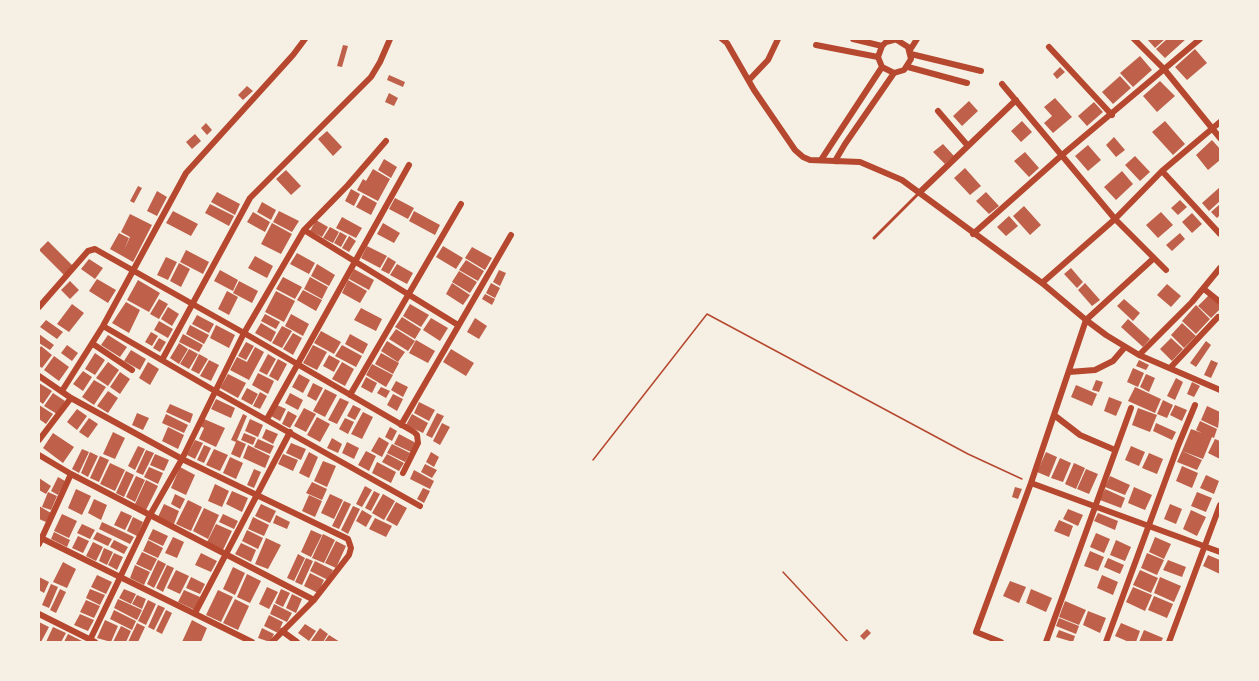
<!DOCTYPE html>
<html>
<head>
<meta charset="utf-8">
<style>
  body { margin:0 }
  #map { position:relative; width:1259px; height:681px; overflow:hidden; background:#f6efe4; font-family:Helvetica,sans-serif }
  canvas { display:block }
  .frame { position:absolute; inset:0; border:40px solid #f6efe4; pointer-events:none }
</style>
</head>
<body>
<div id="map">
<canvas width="1259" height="681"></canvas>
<div class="frame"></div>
</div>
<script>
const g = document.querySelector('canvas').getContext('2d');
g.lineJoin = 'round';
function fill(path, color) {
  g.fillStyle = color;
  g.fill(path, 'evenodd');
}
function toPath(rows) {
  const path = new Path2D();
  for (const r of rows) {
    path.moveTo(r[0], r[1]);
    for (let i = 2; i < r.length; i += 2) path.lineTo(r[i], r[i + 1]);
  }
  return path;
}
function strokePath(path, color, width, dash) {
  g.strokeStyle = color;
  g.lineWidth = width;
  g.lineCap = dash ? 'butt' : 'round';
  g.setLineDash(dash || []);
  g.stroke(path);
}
const building = toPath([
  [1147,39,1165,39,1155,48],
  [1167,39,1186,39,1165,58,1156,49],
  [343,45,348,46,342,67,337,66],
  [1195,49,1207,63,1187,80,1175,67],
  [1140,56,1152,70,1133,87,1120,73],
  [1060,67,1065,72,1057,79,1053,74],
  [389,75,405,82,403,87,387,80],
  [1120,76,1131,88,1113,104,1102,92],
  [1160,81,1175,96,1157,112,1143,96],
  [247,86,253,91,243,100,238,95],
  [389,93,398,98,394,106,385,102],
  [1055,98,1072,117,1053,133,1044,123,1052,116,1044,107],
  [969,101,978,111,962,126,953,116],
  [1094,102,1103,112,1087,126,1078,116],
  [1022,121,1032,132,1021,142,1011,131],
  [1165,121,1185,144,1173,155,1152,132],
  [206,123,212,130,207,135,201,128],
  [327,131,342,147,333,156,318,139],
  [195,134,201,141,192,149,186,142],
  [1114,137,1125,150,1116,157,1106,145],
  [1212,140,1220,149,1220,160,1208,170,1196,155],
  [943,144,954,156,945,164,933,152],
  [1088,145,1101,160,1088,171,1075,156],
  [1025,152,1039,168,1029,177,1014,161],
  [1135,156,1150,172,1140,181,1125,165],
  [384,159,397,167,391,178,378,170],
  [965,168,981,186,970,195,954,178],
  [373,169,390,179,378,201,357,190,363,179,366,181],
  [286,170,301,186,291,195,276,179],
  [1122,171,1133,184,1116,200,1104,187],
  [138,186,142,188,134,203,130,201],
  [1220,187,1220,201,1209,211,1202,203],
  [351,189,360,194,354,206,345,201],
  [157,191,167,197,157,216,147,211],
  [217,192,240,204,235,215,211,202],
  [986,192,999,206,989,214,976,201],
  [363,195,377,203,371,215,356,207],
  [395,198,414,208,408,219,389,209],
  [1180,200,1187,207,1178,215,1171,208],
  [262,202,276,210,271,220,257,212],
  [210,204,234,216,229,226,205,213],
  [1220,204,1220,215,1217,218,1211,212],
  [1024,206,1041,225,1030,235,1013,216],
  [173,211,198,224,191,236,166,223],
  [279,211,299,221,292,232,273,222],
  [414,211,440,225,435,235,409,221],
  [253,212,270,222,265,232,247,222],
  [1161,212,1173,225,1158,238,1146,225],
  [1192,213,1202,224,1192,233,1182,222],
  [130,214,152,225,133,262,110,249,119,233,129,238,124,250,130,237,121,232],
  [1009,216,1018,226,1006,236,997,227],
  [342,217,362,228,356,238,336,228],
  [316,220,328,227,322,237,310,231],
  [272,223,292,234,281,254,261,244],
  [383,223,400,233,394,243,377,234],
  [330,227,339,232,333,243,323,238],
  [340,232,347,236,341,247,334,243],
  [1180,233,1185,239,1172,251,1166,245],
  [349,236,356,241,349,252,342,248],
  [48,241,74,267,65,276,39,250],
  [367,246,387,256,380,268,361,258],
  [443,246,463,258,456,269,436,257],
  [472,247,492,258,485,270,465,258],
  [186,250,209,262,203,274,180,262],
  [297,253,315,263,309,274,290,264],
  [255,256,273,266,267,278,248,268],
  [166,257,177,262,168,280,157,275],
  [388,257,396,262,389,274,381,270],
  [89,259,103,268,95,279,81,269],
  [466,260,484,271,478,281,459,270],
  [179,263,190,269,181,287,170,281],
  [317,264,335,275,329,286,311,276],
  [397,264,413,273,407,284,390,275],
  [1071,268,1083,282,1077,288,1064,274],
  [354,269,374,280,369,290,349,279],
  [220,270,238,280,233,291,214,281],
  [499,270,506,273,500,286,493,282],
  [459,271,477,282,470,293,452,282],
  [283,277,302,287,295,299,276,289],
  [310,277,328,287,322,299,304,289],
  [97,279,116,290,108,303,89,291],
  [138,280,160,293,149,312,127,300],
  [348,280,367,291,360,303,342,293],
  [70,281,79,290,70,299,61,290],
  [239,281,258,291,252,303,233,293],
  [452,283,470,295,463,305,446,294],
  [491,283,500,288,495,298,486,293],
  [1085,283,1100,300,1092,306,1078,290],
  [1167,284,1181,296,1171,307,1157,295],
  [303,290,322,300,316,311,297,300],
  [227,291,238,297,229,315,218,309],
  [276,291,295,301,284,322,265,312],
  [485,294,495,299,492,305,482,299],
  [1210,294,1220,304,1220,309,1211,318,1198,306],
  [159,299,168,304,159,319,150,314],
  [1124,299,1140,313,1133,321,1117,306],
  [126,302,140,310,129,333,112,323],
  [72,304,84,313,69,332,57,324],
  [410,304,429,315,421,327,403,316],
  [1196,305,1210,319,1196,334,1182,321],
  [168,307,179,314,172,326,161,319],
  [361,308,382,319,376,331,354,320],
  [265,314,280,322,276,329,261,321],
  [291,314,309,324,303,336,285,326],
  [197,315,214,324,209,333,192,324],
  [402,317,421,329,415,339,395,327],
  [431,318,448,328,440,341,423,330],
  [475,318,487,326,479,339,467,332],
  [1128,319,1150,339,1143,347,1121,327],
  [46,320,63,332,57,339,40,327],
  [159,321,173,329,168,338,154,330],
  [261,323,276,332,271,342,255,333],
  [1182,323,1196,336,1184,348,1171,335],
  [190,325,209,335,204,344,186,334],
  [216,325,235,335,229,348,210,338],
  [282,326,292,331,282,348,272,343],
  [396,329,415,341,408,351,389,339],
  [321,331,341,342,334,354,314,343],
  [151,332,158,336,152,346,145,342],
  [293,333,302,338,293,355,283,349],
  [39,334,54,345,50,350,39,343],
  [183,334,203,345,199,352,179,342],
  [350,334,368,344,363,354,345,344],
  [108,335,127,347,120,357,101,345],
  [159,338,166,342,160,352,153,348],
  [1171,338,1183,349,1172,361,1160,349],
  [416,340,435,351,428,363,409,353],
  [387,341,405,352,398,362,381,351],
  [1206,341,1211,345,1196,367,1190,363],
  [246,342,254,346,246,360,238,356],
  [179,343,188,349,179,364,170,358],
  [67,345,78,353,72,361,61,353],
  [313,345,327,352,317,370,303,363],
  [342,345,362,356,356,367,335,356],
  [41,346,52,355,42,368,39,366,39,349],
  [255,347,264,352,249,380,230,370,237,357,247,362],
  [189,349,198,354,189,369,180,364],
  [451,349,474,363,466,376,443,362],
  [131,350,146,359,140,370,124,361],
  [95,353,105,360,95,375,85,369],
  [381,353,399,363,393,374,375,364],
  [199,354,208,359,199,374,191,370],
  [268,354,276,359,267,375,259,371],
  [329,355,340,361,334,372,323,366],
  [54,356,69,367,59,381,44,370],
  [278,359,287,364,278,381,269,376],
  [209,360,219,365,211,381,200,376],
  [1139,360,1149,365,1146,370,1136,366],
  [1211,360,1218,363,1211,378,1204,375],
  [108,362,119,370,108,386,96,378],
  [148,362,159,369,150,385,139,378],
  [342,362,354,369,345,386,332,379],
  [372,364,393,375,386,387,366,375],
  [1133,368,1144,373,1138,387,1127,382],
  [83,371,92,377,83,391,73,384],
  [120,372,130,379,120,394,110,387],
  [258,373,274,381,268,394,252,385],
  [228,374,246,383,238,398,220,388],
  [299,374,310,380,303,393,292,387],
  [1146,374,1155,378,1149,392,1140,387],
  [366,377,377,383,372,393,361,387],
  [1176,378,1183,382,1175,400,1167,396],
  [94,380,106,387,94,405,82,397],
  [1096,380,1103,382,1099,392,1092,390],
  [396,381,408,387,403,397,391,390],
  [1192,382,1200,386,1194,397,1187,394],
  [39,383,52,391,43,404,39,401],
  [313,383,323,388,316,401,307,396],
  [1076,385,1097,394,1092,406,1071,397],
  [381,387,390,391,386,398,377,393],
  [1135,387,1161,399,1155,413,1128,401],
  [247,388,258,394,252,405,241,399],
  [325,389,337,395,325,417,313,411],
  [108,391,118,398,108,413,97,406],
  [260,392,267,396,260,409,253,406],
  [53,393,65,401,57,414,44,406],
  [290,393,303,400,298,410,285,403],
  [393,394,403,399,397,411,387,405],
  [1109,397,1122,402,1116,416,1104,411],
  [340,398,349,402,337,424,328,420],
  [216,399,235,408,231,418,211,409],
  [1163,400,1173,405,1167,418,1157,414],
  [419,402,435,410,429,421,414,413],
  [170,404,193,414,190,423,166,412],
  [39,405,53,414,46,424,39,419],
  [277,405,286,409,280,421,271,416],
  [353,405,361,409,355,420,347,416],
  [1175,405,1187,410,1182,421,1170,415],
  [1207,406,1220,412,1218,428,1201,420],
  [304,408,316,414,306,432,294,426],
  [1138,408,1157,415,1150,432,1132,425],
  [77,409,87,416,77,430,67,422],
  [288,411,297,416,290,428,282,424],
  [363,412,373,417,362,439,351,434],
  [137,413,149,418,143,430,132,425],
  [437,413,444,416,432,438,426,435],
  [166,414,188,425,184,433,162,423],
  [243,414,247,416,237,440,246,444,240,458,231,454,236,442,231,440],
  [412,414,428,423,423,433,406,425],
  [317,417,330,424,320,442,307,435],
  [89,418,98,424,88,438,79,432],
  [345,418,354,422,348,434,339,429],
  [204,419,225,428,216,447,199,439,204,428,200,426],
  [250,419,263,425,258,437,245,431],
  [1200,421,1217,429,1214,438,1212,437,1203,459,1182,451,1191,429,1202,433,1196,430],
  [442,423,450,427,440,445,433,441],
  [1156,423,1176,432,1172,440,1153,431],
  [168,427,184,435,178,449,162,441],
  [390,427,397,431,392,441,385,437],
  [266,429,278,434,273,444,262,438],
  [113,432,125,438,115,459,103,454],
  [53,433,74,447,63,463,43,448],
  [244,433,256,438,253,445,241,440],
  [399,434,416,443,411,452,394,444],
  [379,437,389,443,382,457,371,451],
  [332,438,342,444,338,453,327,448],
  [258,439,274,446,270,454,254,447],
  [1215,439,1220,441,1220,459,1208,453],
  [195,440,203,443,195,459,187,455],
  [347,442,359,448,354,459,342,453],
  [291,443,306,449,301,460,286,453],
  [392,444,410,453,405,462,387,453],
  [204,445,211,448,204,463,197,460],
  [248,445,270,456,265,468,243,458],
  [138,446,145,449,135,470,128,466],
  [1131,446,1145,452,1139,466,1125,460],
  [82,449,89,452,79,473,72,469],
  [214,449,228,455,220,471,206,465],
  [146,450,154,453,143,475,136,472],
  [366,451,376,456,369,471,358,465],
  [1182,451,1202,460,1197,470,1177,462],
  [90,452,98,456,88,477,81,473],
  [309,452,318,457,309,478,299,473],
  [431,452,439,457,434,467,426,462],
  [1046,452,1057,457,1049,477,1037,472],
  [1149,453,1163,459,1157,474,1142,468],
  [155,454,169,460,164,471,150,465],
  [283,454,298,460,293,471,278,464],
  [387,454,404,463,399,471,382,462],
  [100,456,109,460,99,482,90,478],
  [230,457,243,463,236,479,223,473],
  [1060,458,1071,463,1063,482,1051,478],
  [323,461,336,466,327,487,314,481],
  [377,462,396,472,391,483,372,473],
  [110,463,125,470,115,491,100,484],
  [1074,463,1085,468,1076,489,1065,484],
  [425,464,437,470,432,478,421,472],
  [1182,466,1198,473,1192,488,1176,481],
  [149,467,163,473,158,484,144,477],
  [180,467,195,475,186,495,171,488],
  [254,469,261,472,254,488,247,485],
  [1086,469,1098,474,1089,494,1077,489],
  [414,470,434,481,430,489,410,479],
  [126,471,134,475,124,497,116,493],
  [1206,475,1219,481,1214,494,1200,488],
  [136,476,145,480,135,502,126,497],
  [1110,476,1130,485,1125,495,1105,487],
  [58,477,65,481,58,495,51,491],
  [39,478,51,486,46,494,39,490],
  [146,480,158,486,146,510,135,504],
  [312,482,327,489,322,500,306,493],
  [215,484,229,491,222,507,208,501],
  [365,486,372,490,362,507,356,504],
  [1015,487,1022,489,1018,499,1012,497],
  [1134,487,1152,495,1145,510,1128,503],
  [423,488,430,491,424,503,417,499],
  [76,489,91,496,82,515,68,508],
  [1105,489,1125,498,1121,508,1100,500],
  [232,491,248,498,242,512,226,504],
  [374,491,380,494,371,511,365,508],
  [48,492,57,496,51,510,42,507],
  [1197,492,1212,498,1206,512,1191,506],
  [175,494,185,499,180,509,171,504],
  [330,494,343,500,334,519,321,513],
  [383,494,395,501,384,520,372,513],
  [309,495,322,501,315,517,302,511],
  [94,499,107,505,101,520,88,513],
  [188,500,202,507,191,531,176,524],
  [344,501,351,504,339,529,332,526],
  [396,502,407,508,397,526,386,520],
  [164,504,179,511,174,524,158,517],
  [261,504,276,511,270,523,255,516],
  [1170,504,1182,509,1176,524,1164,519],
  [39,506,51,513,46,522,39,519],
  [353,506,360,509,348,534,341,530],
  [204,508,219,515,208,539,193,531],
  [1068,509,1083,515,1078,526,1063,519],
  [362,510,372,516,366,527,356,521],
  [1191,510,1206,517,1197,536,1183,529],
  [121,511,132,516,125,530,114,525],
  [1098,513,1118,521,1115,530,1094,521],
  [62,514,77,521,69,538,54,531],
  [223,514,238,521,234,529,219,522],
  [276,515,290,522,287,529,273,523],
  [133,517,143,522,137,536,127,531],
  [253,517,269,525,264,536,248,529],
  [375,518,392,526,386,537,369,529],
  [1059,520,1073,526,1069,537,1054,531],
  [102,522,134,537,130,544,99,529],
  [82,524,95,530,90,539,77,533],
  [216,524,232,531,223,550,207,542],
  [153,529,168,536,163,546,148,539],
  [247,530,263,538,258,549,242,541],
  [311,530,322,535,311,557,301,552],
  [54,532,70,540,67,547,51,539],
  [97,532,112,539,108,546,93,539],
  [1096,533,1110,539,1104,553,1090,547],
  [323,534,335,540,324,563,312,558],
  [78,536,89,541,83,553,72,548],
  [173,537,184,542,177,558,165,553],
  [1155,537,1171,544,1164,559,1149,552],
  [266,538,281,545,268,569,255,564],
  [114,540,128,547,124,554,110,547],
  [148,540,163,548,158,558,143,551],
  [1116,540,1131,547,1125,561,1110,555],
  [336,541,346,546,336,568,325,563],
  [93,542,103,547,96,561,86,556],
  [241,543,256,550,251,562,235,554],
  [104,548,113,552,107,565,99,561],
  [1090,551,1104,557,1098,571,1084,566],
  [142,552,157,559,151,571,136,564],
  [114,553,123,557,117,570,108,565],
  [201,553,217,561,211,572,195,565],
  [1147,553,1164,560,1157,575,1141,568],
  [298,554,305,558,294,581,287,578],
  [1208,555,1220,560,1220,574,1203,566],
  [306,558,313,561,302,585,295,582],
  [1108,558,1124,565,1120,574,1104,567],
  [158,560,166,564,154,588,147,584],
  [1168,560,1186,567,1182,577,1163,570],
  [315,561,333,570,328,580,310,571],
  [63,562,76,569,67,588,53,582],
  [135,565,150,572,144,585,130,578],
  [167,565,174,568,163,592,156,588],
  [233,567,245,573,235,595,223,589],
  [176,570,189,576,180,594,167,588],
  [1140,570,1158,578,1151,593,1133,585],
  [310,573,324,580,318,593,304,586],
  [247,574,261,581,250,603,237,597],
  [97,575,112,582,106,594,91,587],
  [1102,575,1118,582,1113,595,1097,588],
  [39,577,49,582,44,593,39,590],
  [191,577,205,584,200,594,186,588],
  [1160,577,1181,586,1174,602,1154,593],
  [1010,581,1026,587,1019,603,1003,596],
  [51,584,58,587,49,608,42,605],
  [267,587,278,592,269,609,259,604],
  [1133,587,1152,595,1145,611,1126,602],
  [60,589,66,592,56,613,50,610],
  [90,589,105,595,100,605,86,598],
  [124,589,136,594,131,604,119,598],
  [281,589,290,593,283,607,275,603],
  [1031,589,1052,598,1046,612,1026,603],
  [184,590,200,597,195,610,178,602],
  [218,590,233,597,221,622,206,615],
  [292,594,302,599,296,613,286,608],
  [137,595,146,599,142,609,132,604],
  [1154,596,1173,604,1167,618,1148,610],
  [118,599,142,610,137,620,114,608],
  [235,599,249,606,238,630,223,623],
  [86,600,100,606,94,618,80,612],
  [148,600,156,604,146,625,138,621],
  [1065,601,1086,610,1079,625,1059,617],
  [274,604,292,613,287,622,270,614],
  [158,605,165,608,154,630,148,627],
  [114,610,136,621,132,630,110,619],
  [166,610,172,613,162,634,156,631],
  [1088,611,1106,618,1100,633,1083,625],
  [80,614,94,620,88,631,74,625],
  [269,615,283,622,278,633,264,626],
  [1059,618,1079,626,1076,634,1056,626],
  [105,620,118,626,111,642,97,638],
  [192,620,207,628,201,642,182,642],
  [39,622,49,627,41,642,39,642],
  [137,623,145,627,138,642,128,642],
  [1121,623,1140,631,1136,642,1129,642,1115,636],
  [305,624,316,631,309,641,298,633],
  [121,626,131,631,126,642,113,642],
  [53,627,66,633,61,642,46,642],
  [262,628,274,634,270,642,258,638],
  [320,628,328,634,323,642,313,642,311,641],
  [867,629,871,633,864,640,860,636],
  [1059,630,1075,636,1073,642,1056,637],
  [1144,630,1163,638,1161,642,1139,642],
  [68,634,84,642,64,642],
  [329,635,340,642,324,642]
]);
const path = toPath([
  [593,460,707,314,968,454,1022,479],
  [783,572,848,642]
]);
const service = toPath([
  [874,238,920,192]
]);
const minor = toPath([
  [722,39,727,43,754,90,795,150,803,157,810,160,860,162,902,180,1042,283,1086,320,1106,335,1139,355,1220,390],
  [853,39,882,46],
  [1134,39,1164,69,1220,138],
  [897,40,908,47,911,59,904,70,894,73,882,67,878,57,882,46,886,42,897,39],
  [816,45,878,57],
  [1049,47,1112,115],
  [910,50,917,39],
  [911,54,981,71],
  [908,67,967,83],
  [749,80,768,60,778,39],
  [1002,84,1115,219,1166,270],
  [938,111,968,146],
  [821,160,882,67],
  [835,161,845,144,894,73],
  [1162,171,1220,234],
  [920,192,1016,100],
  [304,230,458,325],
  [973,234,1062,155,1200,39],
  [1042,283,1115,219,1162,171,1220,122],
  [1204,289,1220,302],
  [39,307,88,251,95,249,244,333,414,432,417,435,418,443,403,473],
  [103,326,215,391,420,506],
  [93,344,132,370],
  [1139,355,1192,302,1220,268],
  [162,360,250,198,371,77,380,62,390,39],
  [1170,368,1218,317],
  [1069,372,1095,370,1113,361,1125,347],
  [39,376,71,398,182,459,348,539,351,548,349,555,314,600,272,642],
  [62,391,103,326,186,173,293,55,305,39],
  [350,395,461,204],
  [1054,415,1080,435,1115,450],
  [267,419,409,165],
  [401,425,511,235],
  [39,440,71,398],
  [39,455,71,474,314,600],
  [1031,483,1220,552],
  [39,537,252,642],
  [39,544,71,474],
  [195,613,290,432],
  [39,614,95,642],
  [282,631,297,642],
  [89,642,150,515,182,459,244,333,304,230,348,185,386,141],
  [1001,642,976,632,1031,483,1086,320,1154,258],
  [1046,642,1131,408],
  [1106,642,1178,446,1195,405],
  [1169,642,1220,505]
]);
fill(building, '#bf614a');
strokePath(path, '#b5482f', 1.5);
strokePath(service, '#b5482f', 3);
strokePath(minor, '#b5482f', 6);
</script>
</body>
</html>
